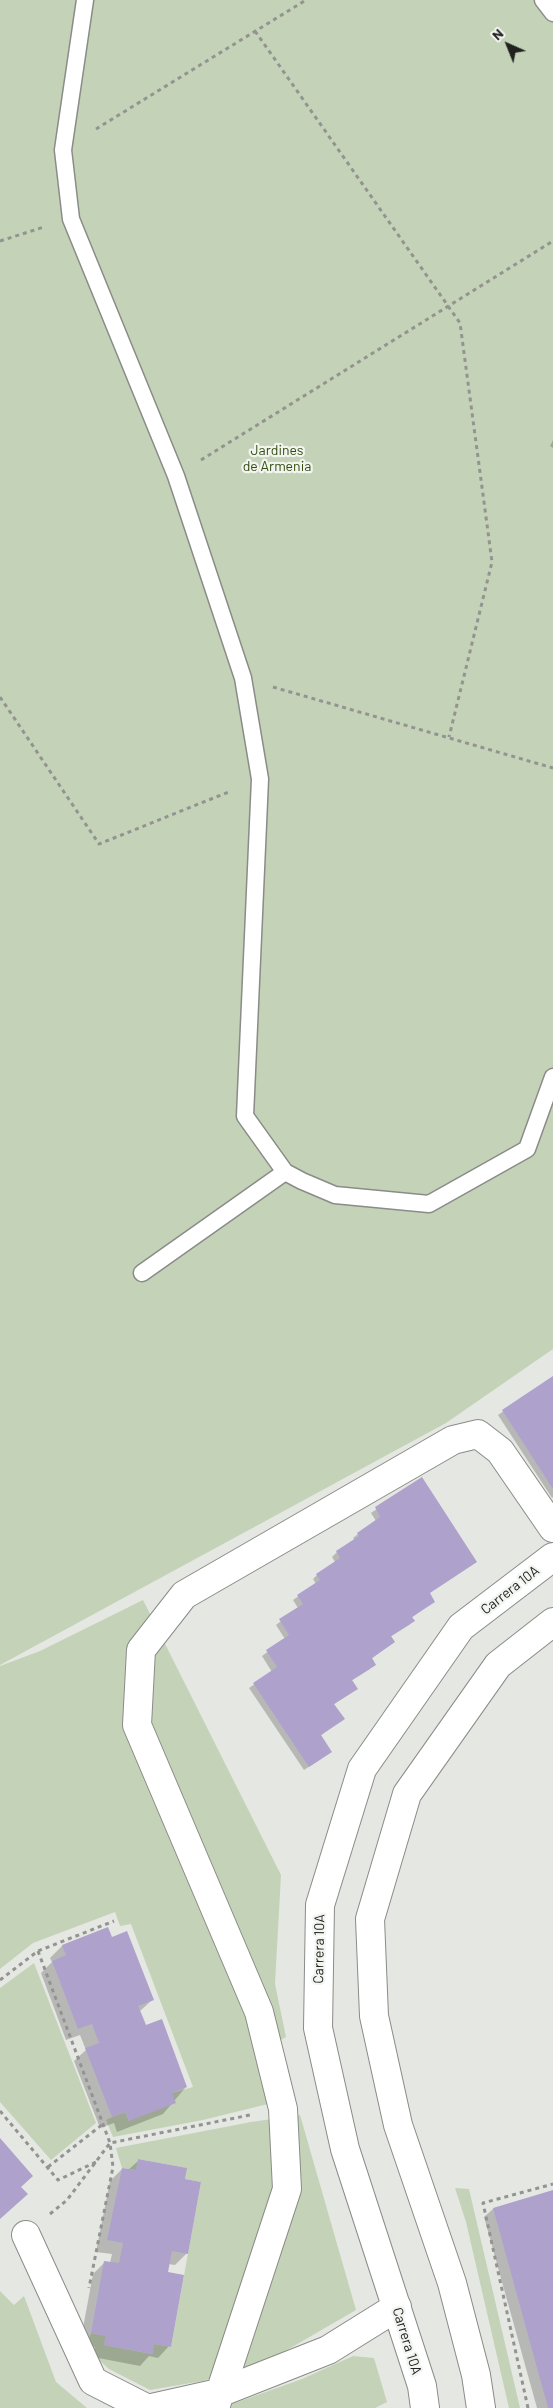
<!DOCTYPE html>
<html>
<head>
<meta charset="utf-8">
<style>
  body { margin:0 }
  #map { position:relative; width:553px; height:2408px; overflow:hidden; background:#e5e7e3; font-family:Barlow,sans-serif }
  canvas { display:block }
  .north { position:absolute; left:483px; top:20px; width:50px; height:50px; -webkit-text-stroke:4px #f2f4f0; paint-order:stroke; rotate:316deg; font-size:14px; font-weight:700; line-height:20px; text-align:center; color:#212220 }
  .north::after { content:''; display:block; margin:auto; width:18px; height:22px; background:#212220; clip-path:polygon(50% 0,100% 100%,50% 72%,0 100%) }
</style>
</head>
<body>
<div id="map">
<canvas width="553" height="2408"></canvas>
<div class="north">N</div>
</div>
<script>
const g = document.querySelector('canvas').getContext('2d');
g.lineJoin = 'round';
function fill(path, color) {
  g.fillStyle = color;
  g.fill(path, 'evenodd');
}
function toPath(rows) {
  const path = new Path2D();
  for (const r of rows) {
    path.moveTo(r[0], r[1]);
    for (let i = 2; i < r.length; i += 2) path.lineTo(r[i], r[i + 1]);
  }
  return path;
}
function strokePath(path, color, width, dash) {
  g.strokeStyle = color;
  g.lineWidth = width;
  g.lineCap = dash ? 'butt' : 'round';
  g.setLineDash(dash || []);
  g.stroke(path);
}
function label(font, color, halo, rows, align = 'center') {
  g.font = font + ' Barlow,sans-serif';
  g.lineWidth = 4.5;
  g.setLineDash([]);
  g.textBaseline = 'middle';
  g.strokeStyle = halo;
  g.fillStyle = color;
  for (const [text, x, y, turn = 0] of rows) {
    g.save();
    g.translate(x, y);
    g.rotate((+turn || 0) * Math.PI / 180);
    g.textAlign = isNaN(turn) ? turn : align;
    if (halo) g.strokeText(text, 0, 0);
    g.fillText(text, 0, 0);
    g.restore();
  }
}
const green = toPath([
  [0,0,553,0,553,1349,446,1423,0,1665],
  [143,1600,281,1875,275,1984,286,2037,271,2045,276,2102,203,2120,113,2137,106,2120,112,2117,125,2112,129,2121,172,2093,193,2087,131,1924,120,1926,115,1912,33,1943,0,1969,0,1666,40,1651],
  [34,1963,96,2123,51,2160,0,2102,0,1988],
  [300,2115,356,2310,275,2357,203,2381,150,2390,109,2369,86,2348,91,2333,106,2336,104,2345,152,2354,154,2344,171,2347,201,2182,185,2179,186,2168,138,2159,136,2170,122,2168,116,2148,251,2122],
  [455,2188,469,2189,520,2408,509,2408,466,2222],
  [0,2291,14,2305,24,2296,56,2382,87,2408,0,2408],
  [353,2356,374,2358,387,2402,375,2408,230,2408,232,2404,302,2379]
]);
const shadow = toPath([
  [553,440,553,448,550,446],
  [553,1377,553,1497,552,1498,498,1415],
  [422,1479,429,1593,434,1601,411,1618,413,1621,409,1625,390,1637,394,1642,371,1659,370,1669,351,1681,356,1689,333,1705,343,1719,320,1736,325,1756,304,1770,249,1688,272,1672,262,1656,285,1639,276,1625,298,1608,293,1600,316,1584,313,1579,317,1575,335,1562,332,1557,337,1552,355,1540,353,1538,358,1534,376,1521,371,1513],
  [107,1928,111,1939,152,2000,139,2012,145,2027,186,2087,163,2114,117,2132,114,2123,100,2128,74,2061,86,2050,80,2035,66,2040,41,1973,52,1962,50,1958,62,1946],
  [138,2161,183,2180,187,2253,175,2265,168,2264,169,2346,158,2358,149,2356,140,2366,93,2357,95,2347,80,2344,93,2274,105,2262,110,2263,112,2254,96,2252,110,2181,122,2169,128,2170],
  [553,2192,553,2408,537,2408,484,2217,493,2209]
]);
const building = toPath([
  [553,1376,553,1489,502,1410],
  [422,1477,477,1562,430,1593,435,1602,412,1617,415,1621,391,1636,395,1642,372,1658,376,1665,352,1680,358,1689,334,1704,345,1719,321,1735,332,1752,309,1767,253,1683,277,1667,266,1650,289,1635,279,1619,303,1604,297,1595,320,1580,316,1574,340,1558,336,1551,359,1536,357,1533,380,1517,375,1507],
  [108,1927,112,1937,127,1931,154,2000,138,2006,142,2015,146,2025,162,2019,187,2087,172,2093,176,2103,129,2121,125,2112,112,2117,85,2048,99,2043,92,2024,78,2029,52,1961,66,1955,62,1945],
  [0,2138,33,2176,21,2187,28,2194,0,2219],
  [138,2159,187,2168,185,2179,201,2182,188,2254,172,2251,168,2272,184,2275,171,2347,154,2344,153,2354,104,2345,106,2336,91,2333,104,2261,119,2263,123,2243,107,2240,122,2168,136,2170],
  [553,2190,553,2408,548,2408,493,2208]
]);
const path = toPath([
  [255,31,460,323,492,562,449,737],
  [96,129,306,0],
  [0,241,44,227],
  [201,460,553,241],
  [273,687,553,768],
  [0,697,99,844,231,791],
  [38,1951,110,2143,113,2167,89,2288],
  [0,1980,38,1951,114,1921],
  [0,2111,58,2180,96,2162],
  [48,2167,103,2124],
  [50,2214,67,2200,110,2143,250,2115],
  [528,2408,483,2203,553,2184]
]);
const service = toPath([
  [85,0,63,150,71,219,176,476,243,678,260,779,245,1116,285,1172,302,1181,335,1195,429,1204,527,1149,553,1077],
  [543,0,553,13],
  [142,1273,285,1172]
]);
const minor = toPath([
  [26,2235,93,2381,146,2408],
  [152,2408,219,2393,328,2350,397,2307],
  [215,2408,287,2189,283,2109,259,2012,137,1725,141,1650,184,1595,453,1440,478,1434,500,1451,553,1528]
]);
const tertiary = toPath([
  [425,2408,422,2386,345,2149,318,2028,320,1905,362,1769,461,1627,553,1557],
  [481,2408,476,2375,452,2283,398,2125,374,2016,370,1919,407,1794,498,1665,553,1622]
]);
const parkNames = [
  ["Jardines",277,450],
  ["de Armenia",277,466]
];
const streetNames = [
  ["Carrera 10A",510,1590,-38],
  ["Carrera 10A",319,1949,-89],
  ["Carrera 10A",407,2341,73]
];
fill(green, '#c4d3b7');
fill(shadow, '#0003');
fill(building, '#aea1cb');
strokePath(service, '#8a8c88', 19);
strokePath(minor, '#8a8c88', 30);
strokePath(tertiary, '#8a8c88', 30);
strokePath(path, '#939491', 3, [4, 4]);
strokePath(service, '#fff', 16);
strokePath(minor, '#fff', 28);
strokePath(tertiary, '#fff', 28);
label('14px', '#314c0f', '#f2f4f0', parkNames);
label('14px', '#212220', '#f2f4f0', streetNames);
</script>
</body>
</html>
